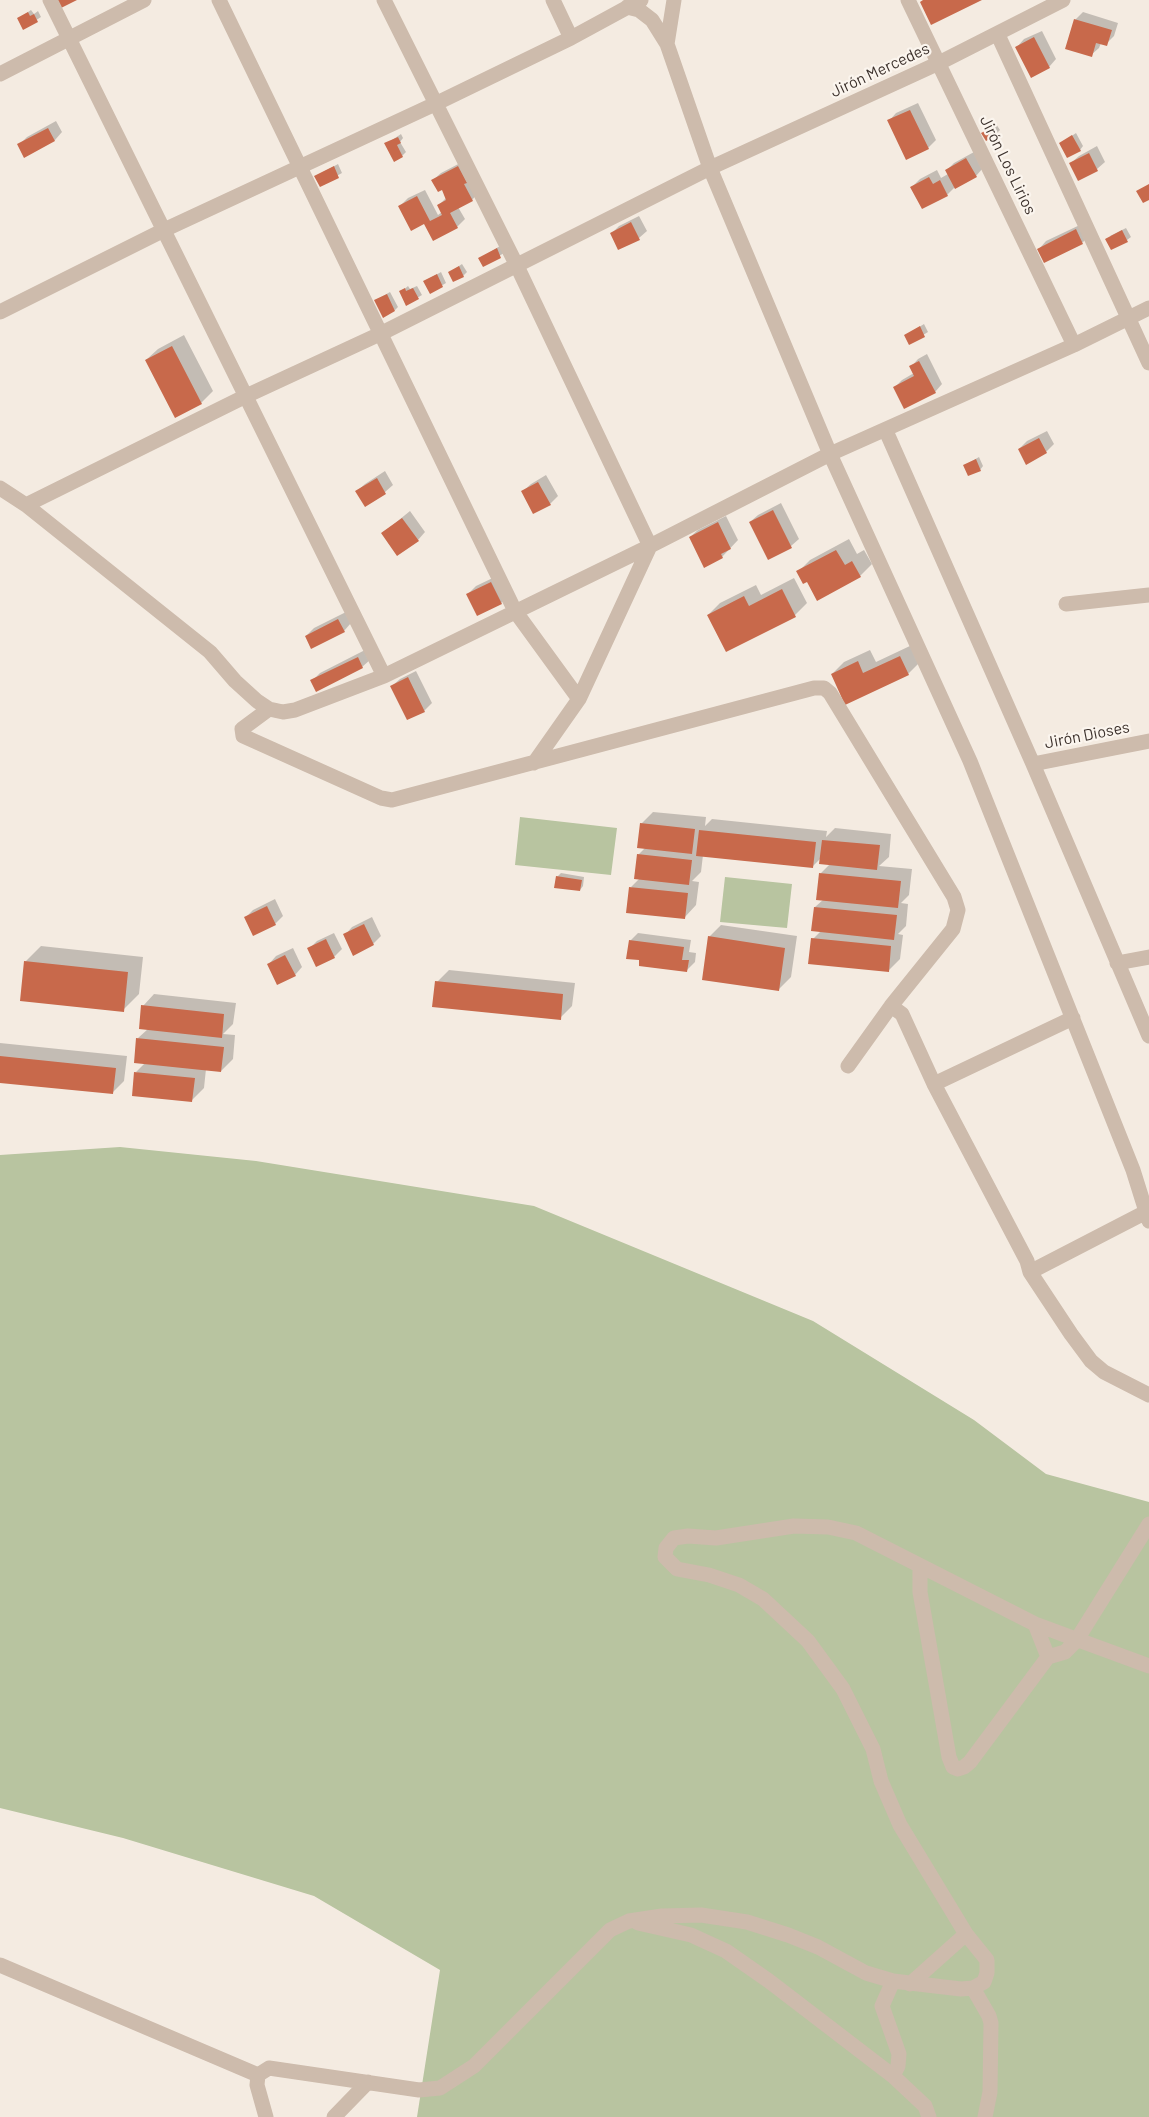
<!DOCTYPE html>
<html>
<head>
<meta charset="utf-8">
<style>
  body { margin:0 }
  canvas { display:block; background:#f4ebe1 }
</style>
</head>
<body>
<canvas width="1149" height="2117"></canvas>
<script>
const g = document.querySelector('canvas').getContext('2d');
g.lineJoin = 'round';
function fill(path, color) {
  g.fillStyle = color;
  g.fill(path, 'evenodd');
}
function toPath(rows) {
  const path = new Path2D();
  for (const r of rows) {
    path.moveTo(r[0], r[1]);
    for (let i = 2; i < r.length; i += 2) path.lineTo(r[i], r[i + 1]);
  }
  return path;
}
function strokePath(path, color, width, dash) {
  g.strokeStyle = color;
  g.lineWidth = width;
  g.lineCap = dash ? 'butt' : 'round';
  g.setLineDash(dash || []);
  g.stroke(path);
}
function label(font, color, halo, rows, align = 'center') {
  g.font = font + ' Barlow,sans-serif';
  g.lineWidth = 4.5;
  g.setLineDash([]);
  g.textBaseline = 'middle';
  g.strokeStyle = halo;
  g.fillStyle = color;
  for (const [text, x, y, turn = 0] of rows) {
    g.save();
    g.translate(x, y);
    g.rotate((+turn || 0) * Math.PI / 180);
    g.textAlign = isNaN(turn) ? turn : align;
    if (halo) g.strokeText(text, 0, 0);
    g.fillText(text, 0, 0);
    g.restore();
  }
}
const green = toPath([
  [520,817,617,828,611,875,515,865],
  [725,877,792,884,787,928,720,922],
  [120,1147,256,1161,534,1206,813,1321,974,1420,1046,1474,1149,1502,1149,2117,417,2117,440,1970,314,1896,123,1838,0,1808,0,1155]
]);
const shadow = toPath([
  [31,10,34,14,38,11,41,17,24,28,19,18],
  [1083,12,1118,23,1114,36,1106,44,1101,43,1099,48,1091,55,1075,20],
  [1042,31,1056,59,1049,67,1017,47,1024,39],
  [918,103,936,140,928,148,889,121,896,113],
  [56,121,62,132,55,140,25,156,19,145,27,137],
  [996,124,1000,130,996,134,983,133],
  [1076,133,1083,146,1080,150,1061,143],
  [401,134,403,138,400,142,406,152,402,156,386,144],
  [1097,146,1105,162,1097,169,1071,163,1079,156],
  [974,152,983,168,976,176,955,187,947,195,912,187,920,179,937,170,941,178,948,174,947,170,954,163],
  [466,160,479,192,472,200,458,207,465,219,457,227,425,222,400,206,408,198,425,190,438,215,442,212,439,205,447,197,442,188,433,180,441,173],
  [338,164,342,173,320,185,316,176],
  [639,216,647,231,639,238,612,233,619,226],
  [1084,223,1090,235,1083,242,1045,261,1039,249,1046,241],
  [1126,228,1131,237,1127,240,1110,236],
  [500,246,504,253,484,265,480,258],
  [462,264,467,272,463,276,450,272],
  [441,272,446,283,431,292,425,281],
  [408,286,410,289,417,286,422,295,407,304,401,292],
  [390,292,398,307,395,310,376,300],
  [924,324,928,332,910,343,906,335],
  [184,335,213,391,201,403,146,360,158,349],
  [927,354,942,384,935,392,894,388,902,380,914,373,911,367,918,359],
  [1047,431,1054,444,1046,452,1019,449,1027,441],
  [979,457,983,466,980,470,965,465],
  [385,471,393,485,385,492,365,505,357,491,365,484],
  [546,475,558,496,550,504,523,491,531,484],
  [781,503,799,539,791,546,768,558,750,522,758,515],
  [410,511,425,532,418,540,383,533],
  [726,516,738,540,722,557,690,537,698,530],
  [849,539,857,554,864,550,872,564,860,576,808,580,798,572,810,560],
  [499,575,509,595,501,603,468,594,476,586],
  [794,578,807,603,795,615,726,650,708,615,720,603,756,585,761,595],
  [346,612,351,623,344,631,306,636,314,628],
  [912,645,920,662,908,674,832,674,844,662,870,650,876,662],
  [365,650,370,660,362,667,312,681,320,673],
  [416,671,432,703,424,711,392,686,400,679],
  [653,812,706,817,705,826,712,819,827,831,826,837,835,828,891,834,889,857,879,866,912,869,909,895,901,903,908,904,906,926,898,934,903,935,900,959,888,971,813,939,821,931,815,907,824,899,821,873,830,864,822,857,813,866,703,855,701,872,692,881,699,882,696,905,685,917,631,887,640,878,638,855,645,848,641,824],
  [561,873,584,877,583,886,580,890,557,877],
  [275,899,283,916,275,924,246,917,253,910],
  [372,917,381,936,373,944,345,935,352,927],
  [721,925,797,936,791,977,779,989,709,937],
  [334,933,342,949,334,957,309,949,317,941],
  [638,933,691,940,689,952,696,953,695,962,687,970,641,959,630,941],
  [41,946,143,957,139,994,123,1010,25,962],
  [293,948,302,967,295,975,269,964,276,956],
  [449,970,575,983,572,1006,560,1018,437,982],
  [154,994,236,1003,233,1024,223,1034,235,1035,233,1059,221,1071,206,1069,204,1088,192,1100,136,1072,145,1063,138,1038,148,1029,143,1006],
  [0,1043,127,1056,124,1081,112,1093,0,1081]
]);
const building = toPath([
  [55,0,77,0,59,9],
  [923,0,982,0,931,25,920,2],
  [28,12,30,16,34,14,38,22,23,30,17,18],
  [1074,19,1112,30,1107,46,1096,43,1092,57,1065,49],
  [1034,37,1050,68,1031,78,1015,47],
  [910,110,929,149,906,160,887,120],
  [993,127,997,135,986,141,981,133],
  [48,128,55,141,24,158,17,144],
  [1072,135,1081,151,1067,158,1059,143],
  [398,137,401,143,397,145,403,157,394,162,384,143],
  [1089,153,1098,171,1078,181,1069,163],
  [966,158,977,177,955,189,945,170],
  [334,166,339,178,320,187,314,176],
  [458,166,467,183,464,184,473,201,450,213,458,228,433,241,424,224,411,231,398,206,417,196,430,221,442,215,437,205,446,200,442,190,438,192,431,180],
  [929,177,933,184,940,180,948,196,922,209,910,187],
  [1149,184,1149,200,1143,203,1136,191],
  [631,222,640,240,618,250,610,233],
  [1076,229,1083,244,1044,263,1037,249],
  [1122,230,1128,242,1111,250,1105,239],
  [497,248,501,258,483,267,478,258],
  [459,266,464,277,453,282,448,272],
  [437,274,443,287,430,294,423,281],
  [405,288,406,291,413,288,419,299,406,306,399,291],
  [387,294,395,311,383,318,374,300],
  [920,326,925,337,909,345,904,335],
  [172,346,202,404,175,418,145,360],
  [919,361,936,393,904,409,893,387,914,376,909,366],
  [1039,438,1047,453,1026,465,1018,449],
  [976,459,981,471,968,476,963,465],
  [377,478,386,494,365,507,355,491],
  [538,482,551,505,533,514,521,491],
  [773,510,792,548,768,560,749,522],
  [402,518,419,541,397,556,381,533],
  [718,522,731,549,721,554,723,558,704,568,689,537],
  [836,550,845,565,852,561,861,577,817,601,807,582,803,584,796,571],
  [491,582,502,604,477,616,466,594],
  [782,589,796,617,726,652,707,615,744,596,749,606],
  [338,619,345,632,311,649,305,636],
  [900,656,909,675,845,705,831,674,858,661,863,673],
  [358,657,363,668,316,692,310,680],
  [408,677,425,712,407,720,390,686],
  [640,823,695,829,692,854,637,848],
  [699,830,816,842,813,868,696,856],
  [822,840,880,845,877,870,819,864],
  [637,854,692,860,689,885,634,879],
  [819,873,901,881,898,908,816,900],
  [556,876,582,880,580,891,554,888],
  [629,887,688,893,685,919,626,913],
  [267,906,276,925,253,936,244,917],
  [814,907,897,915,894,940,811,931],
  [364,924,374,945,353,956,343,934],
  [708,936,785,948,779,991,702,980],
  [811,938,891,946,889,972,808,964],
  [326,939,335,958,316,967,307,948],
  [629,940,684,947,682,960,689,960,687,972,639,966,639,960,626,959],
  [285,955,296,976,277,985,267,964],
  [24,961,128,972,124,1012,20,1001],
  [435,981,563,994,561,1020,432,1007],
  [141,1005,224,1014,222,1038,139,1029],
  [136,1038,224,1047,221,1072,134,1063],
  [0,1056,116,1068,113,1094,0,1083],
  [134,1072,195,1078,192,1102,132,1096]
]);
const street = toPath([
  [50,0,384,676],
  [219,0,515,611,579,699],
  [384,0,517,266,650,546,579,699,534,763],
  [553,0,571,38],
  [674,0,667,44,710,168,830,454,970,761,1133,1170,1149,1221],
  [908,0,1074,345],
  [627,7,639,10,652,20,667,44],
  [998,35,1149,363],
  [0,74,144,0],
  [0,312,164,230,435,104,571,38,641,0],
  [886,431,1033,764,1149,1036],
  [0,488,26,505,210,652,235,681,257,701,269,709,283,712,295,710,384,676,650,546,830,454,1074,345,1149,308],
  [26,505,246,396,382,333,710,168,939,63,1063,0],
  [1066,604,1149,595],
  [269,709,242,729,243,736,381,798,392,800,814,688,824,688,830,693,954,897,958,910,953,929,891,1006,848,1066],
  [1033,764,1149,741],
  [1117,963,1149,957],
  [891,1006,902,1014,934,1084],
  [1073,1018,934,1084,1027,1261,1030,1272,1071,1334,1091,1361,1104,1372,1149,1395],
  [1030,1272,1146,1212],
  [920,1567,920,1592,949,1757,953,1767,958,1769,964,1767,970,1762,1048,1657,1065,1652,1076,1641,1149,1524],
  [1035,1624,1048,1657],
  [638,1923,691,1935,726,1951,769,1981,893,2076,925,2106,929,2117],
  [0,1965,258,2075],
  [910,1984,966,1934],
  [973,1988,989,2016,991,2023,990,2092,985,2117],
  [893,2076,898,2066,899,2054,882,2006,893,1981],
  [266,2117,257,2085,258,2075,269,2068,419,2090,440,2088,474,2066,610,1930,629,1921,662,1916,701,1915,747,1922,788,1935,818,1947,866,1973,893,1981,961,1989,973,1988,984,1982,987,1973,987,1960,966,1934,900,1825,881,1781,873,1749,843,1689,808,1641,763,1599,739,1585,709,1575,677,1569,665,1557,666,1548,674,1538,688,1536,716,1538,794,1526,828,1527,856,1533,1035,1624,1149,1666],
  [334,2117,368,2082]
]);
const streetNames = [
  ["Jirón Mercedes",880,70,-25],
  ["Jirón Los Lirios",1008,165,64],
  ["Jirón Dioses",1087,735,-11]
];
fill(green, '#b8c4a0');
fill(shadow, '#0003');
fill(building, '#c8694b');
strokePath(street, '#cdbbac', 15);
label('16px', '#3b302b', '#fbf5ee', streetNames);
</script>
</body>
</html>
